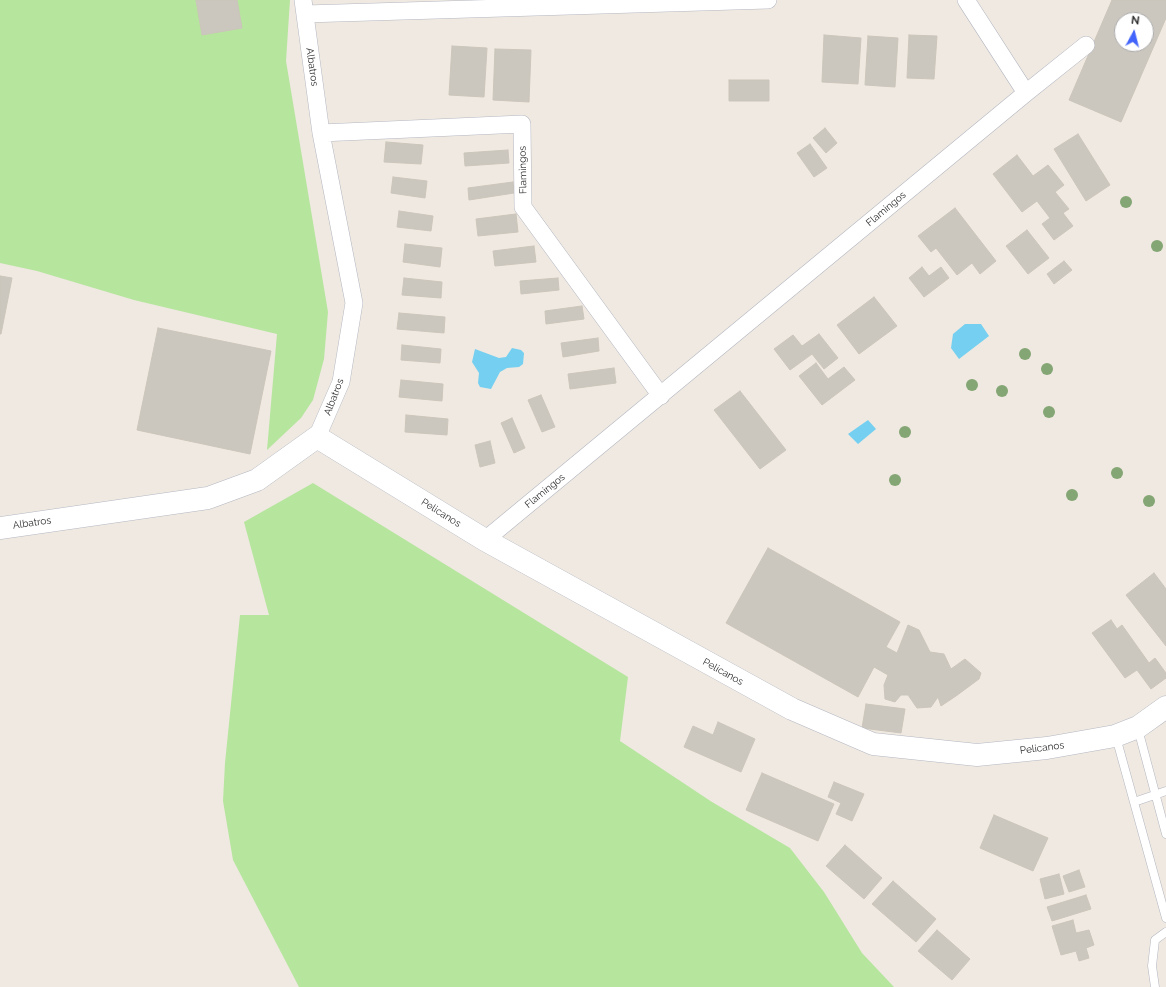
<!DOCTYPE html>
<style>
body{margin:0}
#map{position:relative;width:1166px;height:987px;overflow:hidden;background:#efe9e1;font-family:Raleway,sans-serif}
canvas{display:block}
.north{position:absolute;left:1114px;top:12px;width:40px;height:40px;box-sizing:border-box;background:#fff;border:1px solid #ababab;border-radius:50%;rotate:7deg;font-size:11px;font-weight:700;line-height:16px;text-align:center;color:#2e2e2e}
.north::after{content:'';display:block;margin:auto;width:14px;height:18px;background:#4264fb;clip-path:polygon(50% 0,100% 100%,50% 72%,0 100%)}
</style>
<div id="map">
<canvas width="1166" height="987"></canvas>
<div class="north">N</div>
</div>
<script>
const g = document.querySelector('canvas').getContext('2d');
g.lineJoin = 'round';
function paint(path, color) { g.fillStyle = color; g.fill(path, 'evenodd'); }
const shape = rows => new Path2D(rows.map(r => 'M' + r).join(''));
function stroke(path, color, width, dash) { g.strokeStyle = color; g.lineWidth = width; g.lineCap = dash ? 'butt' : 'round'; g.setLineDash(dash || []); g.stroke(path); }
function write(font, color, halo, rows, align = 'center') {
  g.font = font + ' Raleway,sans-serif'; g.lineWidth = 3.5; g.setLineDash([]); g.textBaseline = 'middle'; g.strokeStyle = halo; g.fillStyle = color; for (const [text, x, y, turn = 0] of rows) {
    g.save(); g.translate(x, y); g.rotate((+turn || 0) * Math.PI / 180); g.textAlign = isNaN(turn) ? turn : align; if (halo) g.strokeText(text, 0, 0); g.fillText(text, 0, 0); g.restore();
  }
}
paint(shape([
 [0,0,290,0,286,61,328,312,324,359,313,400,301,418,267,450,277,334,134,300,37,271,0,263],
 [313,483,628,677,620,741,712,802,790,848,824,892,862,953,894,987,299,987,233,860,223,801,225,763,240,615,269,615,244,522]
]), '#b6e59e');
paint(shape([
 [965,324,981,324,989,336,959,359,951,348,953,334],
 [512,348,521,350,524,353,523,364,519,367,507,368,500,372,491,389,480,387,478,383,479,373,472,362,475,349,499,358,506,357],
 [868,420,876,429,858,444,848,434]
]), '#75cff0');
const building = shape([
 [196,0,237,0,242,28,202,35,196,0],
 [1112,0,1166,0,1166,18,1121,122,1069,100,1112,0],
 [1122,20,1146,20,1146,44,1122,44,1122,20],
 [824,35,861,38,858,84,822,82,824,35],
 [909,35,937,36,934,79,907,78,909,35],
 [868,36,898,38,895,87,865,85,868,36],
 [452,46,487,48,484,97,449,95,452,46],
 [495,49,531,50,529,102,493,100,495,49],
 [729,80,769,80,769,101,729,101,729,80],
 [825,128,837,143,826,153,813,138,825,128],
 [1078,134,1110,185,1086,201,1054,149,1078,134],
 [386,142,423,145,421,164,384,162,386,142],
 [810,144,827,168,814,177,797,153,810,144],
 [508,150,509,163,465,166,464,153,508,150],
 [1017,155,1033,176,1048,165,1064,185,1055,192,1069,209,1063,213,1073,226,1054,240,1042,224,1050,218,1037,201,1022,212,993,174,1017,155],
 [393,177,427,181,425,198,391,193,393,177],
 [513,182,514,193,469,200,468,188,513,182],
 [955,208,996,261,980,274,972,263,957,275,936,248,931,252,918,236,955,208],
 [399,211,433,216,431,231,397,227,399,211],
 [516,214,518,232,478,236,476,219,516,214],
 [1027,230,1049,258,1028,274,1006,246,1027,230],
 [405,244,442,248,440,267,403,262,405,244],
 [534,246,536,262,495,266,493,251,534,246],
 [1064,261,1072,270,1054,284,1047,274,1064,261],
 [922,267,929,276,941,267,949,278,924,297,909,278,922,267],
 [0,276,12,278,1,334,0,334,0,276],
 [404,278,442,282,441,298,402,295,404,278],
 [558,278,559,290,521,294,520,281,558,278],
 [874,297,897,326,859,354,837,325,874,297],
 [582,306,584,319,546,324,545,311,582,306],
 [399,313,445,317,444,333,397,329,399,313],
 [158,328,271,351,250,454,137,430,158,328],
 [819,334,838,358,824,369,812,354,790,370,774,349,793,335,802,346,819,334],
 [598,338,599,351,563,357,561,343,598,338],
 [402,345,441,349,440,363,401,360,402,345],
 [816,363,828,379,844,367,855,380,822,405,799,376,816,363],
 [614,368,616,383,570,389,568,374,614,368],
 [401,380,443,384,442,401,399,397,401,380],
 [740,391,786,450,760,469,714,410,740,391],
 [541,395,555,427,542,432,528,400,541,395],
 [406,415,448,419,447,435,405,432,406,415],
 [512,418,525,448,514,453,501,423,512,418],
 [490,441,495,463,480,467,475,445,490,441],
 [768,548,900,622,886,647,897,653,908,625,919,630,930,652,944,654,951,669,965,659,981,673,979,679,956,696,941,706,938,697,931,707,917,708,908,695,901,695,895,702,885,699,884,685,888,675,874,667,858,697,726,623,768,548],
 [1154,573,1166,589,1166,646,1126,595,1154,573],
 [1111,620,1117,629,1122,625,1149,663,1155,658,1166,673,1166,678,1151,689,1137,670,1125,678,1092,633,1111,620],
 [866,704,905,709,901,733,862,728,866,704],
 [718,722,755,739,741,772,684,747,693,726,713,735,718,722],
 [762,773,834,804,818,841,746,810,762,773],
 [834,782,864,794,852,821,836,814,841,803,828,797,834,782],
 [994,815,1048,838,1033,871,980,848,994,815],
 [845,845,882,878,864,899,826,866,845,845],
 [1079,870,1085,887,1069,892,1063,876,1079,870],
 [1059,874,1064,894,1045,899,1040,879,1059,874],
 [893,881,936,919,916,942,872,904,893,881],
 [1086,895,1091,909,1052,921,1047,907,1086,895],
 [1073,920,1076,933,1089,930,1094,945,1086,948,1089,958,1079,961,1076,951,1061,955,1052,926,1073,920],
 [937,930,970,959,952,980,918,951,937,930]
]);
paint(building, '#cbc7bf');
stroke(building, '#cbc5ba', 1);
const lane = shape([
 [1138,729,1166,834],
 [1116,737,1166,918],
 [1134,802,1166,791],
 [1155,987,1152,966,1155,940,1166,932]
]);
const street = shape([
 [303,0,321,133,354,303,341,382,317,437],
 [966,0,1026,93],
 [305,14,768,0],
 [321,133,522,124,523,207,661,396],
 [485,540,1026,93,1086,45]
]);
const secondary = shape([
 [0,528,208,498,257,480,317,437,485,540,792,709,873,744,977,755,1047,748,1115,736,1138,727,1166,707]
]);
stroke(lane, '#b4b7c1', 9);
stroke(street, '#b4b7c1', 18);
stroke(secondary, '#b4b7c1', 23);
stroke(lane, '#fff', 8);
stroke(street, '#fff', 17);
stroke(secondary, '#fff', 22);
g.fillStyle = '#84a574';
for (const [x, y] of [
 [1126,202],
 [1157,246],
 [1025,354],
 [1047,369],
 [972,385],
 [1002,391],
 [1049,412],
 [905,432],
 [1117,473],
 [895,480],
 [1072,495],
 [1149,501]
]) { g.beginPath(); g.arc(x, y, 6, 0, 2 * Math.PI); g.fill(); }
write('10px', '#2e2e2e', '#fff', [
 ["Albatros",312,67,82],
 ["Flamingos",523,170,-91],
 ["Flamingos",886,209,-40],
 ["Albatros",334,397,-69],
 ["Flamingos",545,491,-39],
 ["Pelicanos",441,513,32],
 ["Albatros",32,523,-8],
 ["Pelicanos",723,672,29],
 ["Pelicanos",1042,748,-7]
]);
</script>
